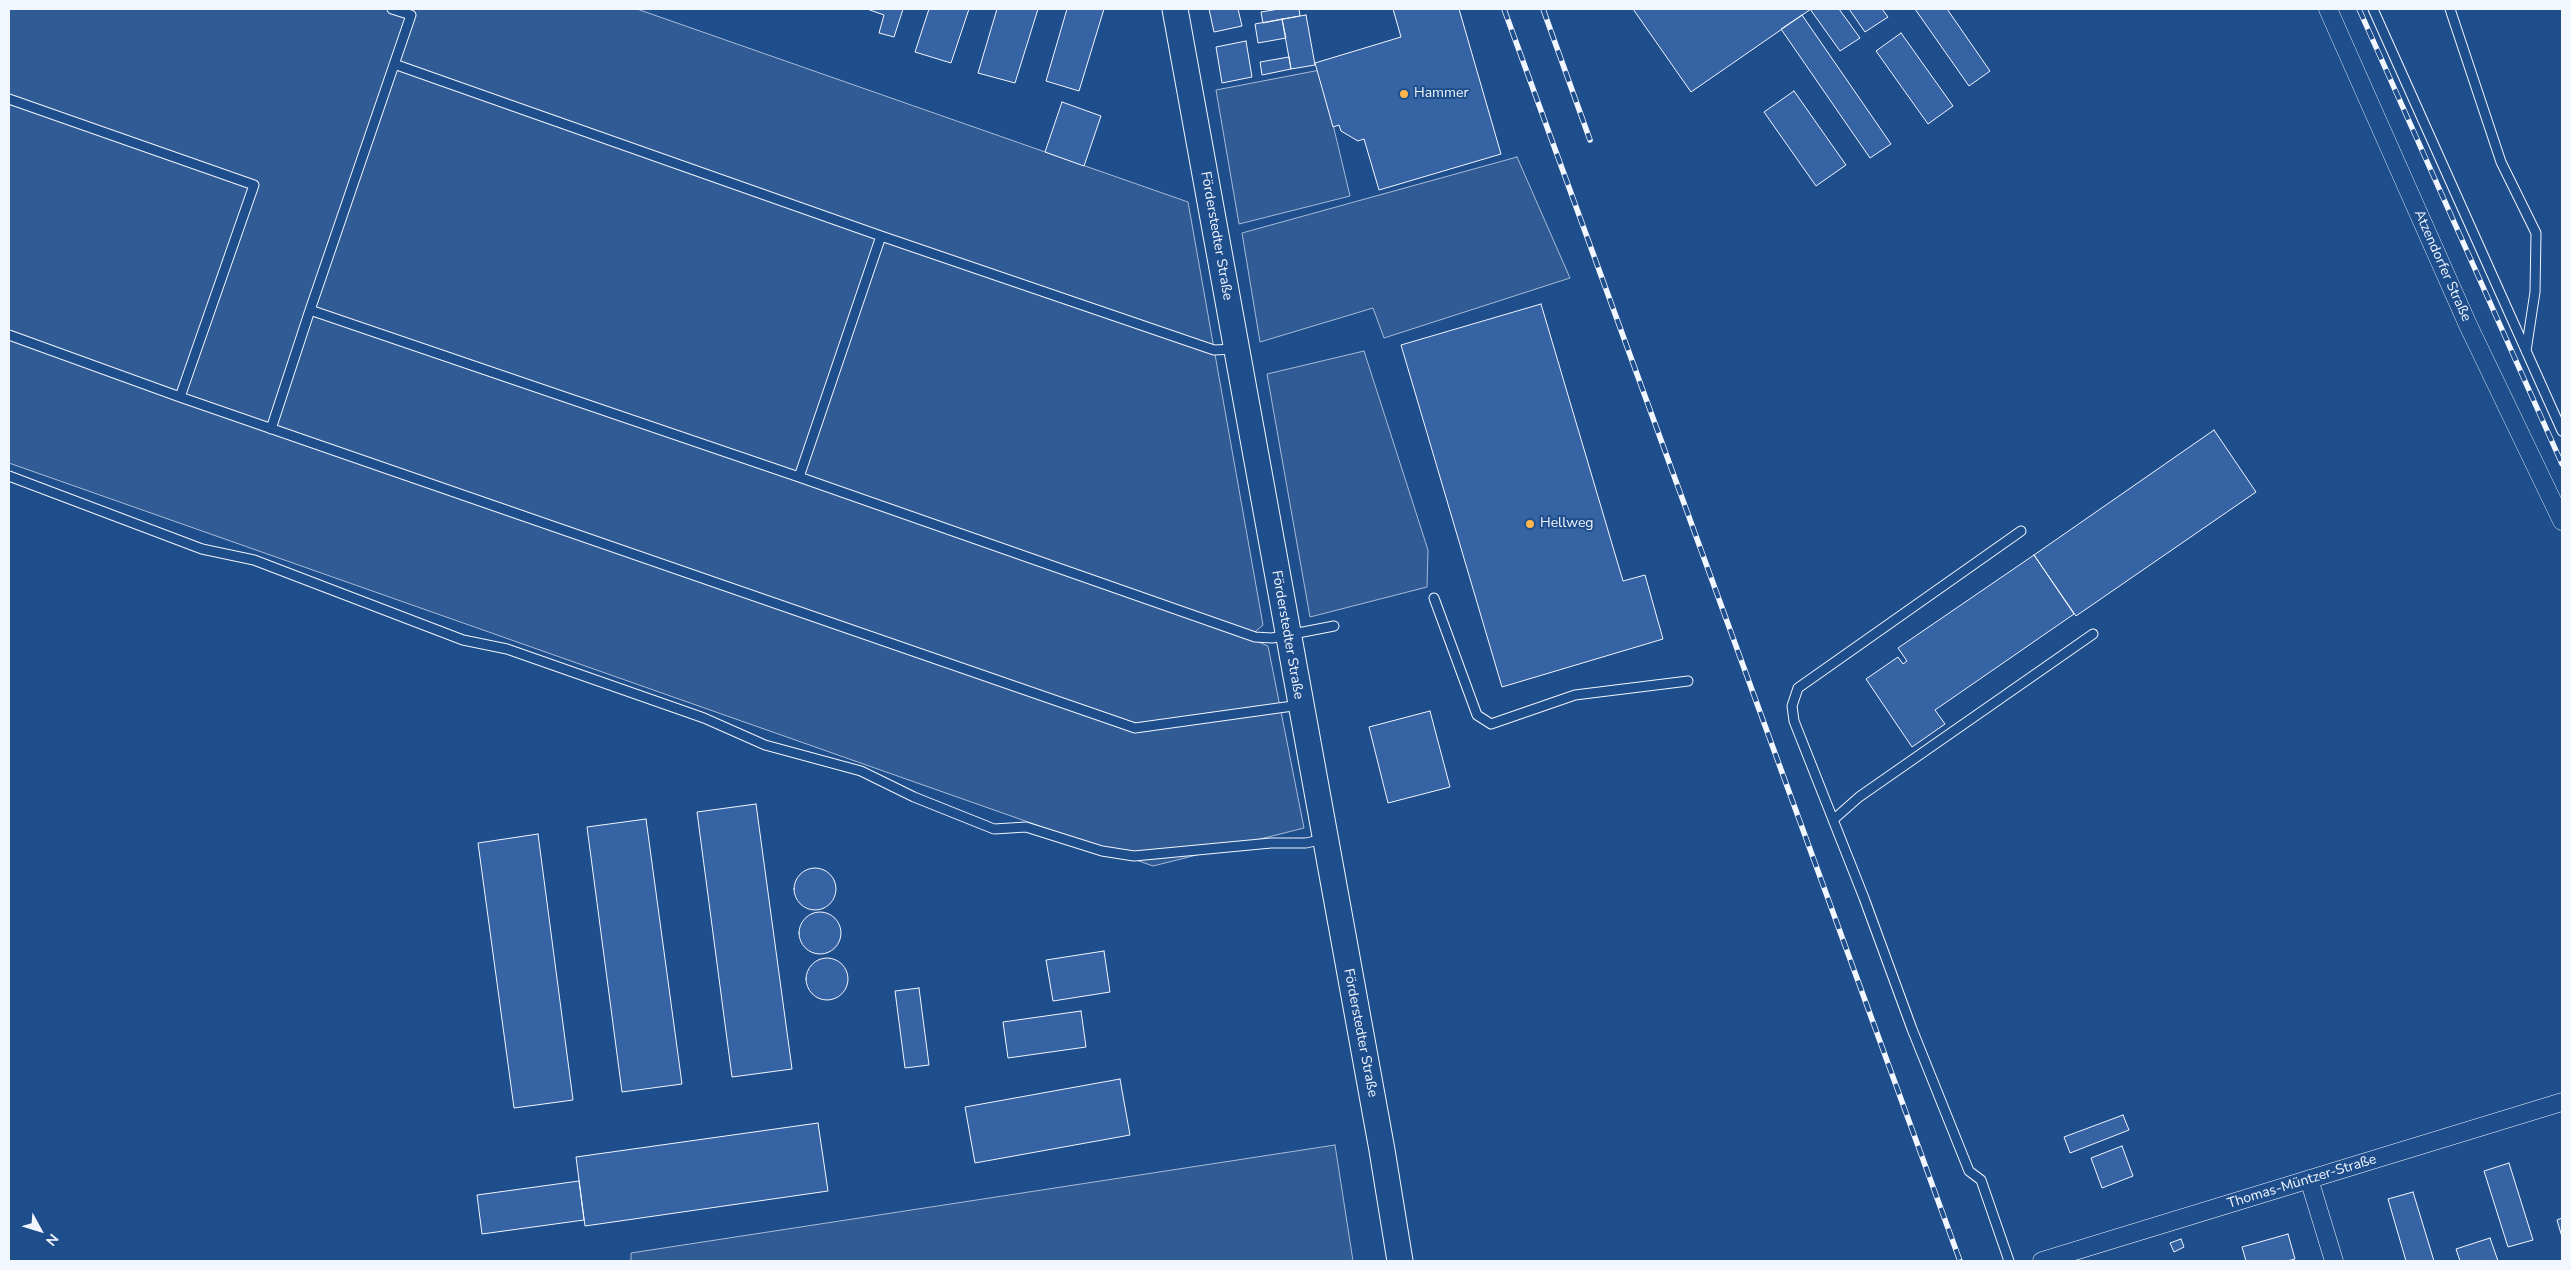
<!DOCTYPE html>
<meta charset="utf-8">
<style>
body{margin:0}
#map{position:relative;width:2571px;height:1270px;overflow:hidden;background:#1f4e8c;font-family:"Nunito Sans",sans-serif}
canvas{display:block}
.frame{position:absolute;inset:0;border:10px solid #f2f6ff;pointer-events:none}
.north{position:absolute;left:15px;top:1205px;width:50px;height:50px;-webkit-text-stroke:4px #1f4e8c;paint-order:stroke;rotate:129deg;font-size:14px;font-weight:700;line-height:20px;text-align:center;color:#f2f6ff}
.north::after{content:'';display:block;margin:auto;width:18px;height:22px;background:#f2f6ff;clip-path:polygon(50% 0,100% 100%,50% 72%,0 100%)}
</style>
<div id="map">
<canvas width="2571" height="1270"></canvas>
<div class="frame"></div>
<div class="north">N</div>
</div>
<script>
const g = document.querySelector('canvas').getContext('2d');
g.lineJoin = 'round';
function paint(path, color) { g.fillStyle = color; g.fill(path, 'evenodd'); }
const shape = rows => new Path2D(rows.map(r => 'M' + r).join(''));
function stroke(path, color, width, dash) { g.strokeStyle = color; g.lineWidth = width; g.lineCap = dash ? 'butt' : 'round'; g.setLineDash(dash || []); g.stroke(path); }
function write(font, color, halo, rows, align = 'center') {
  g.font = font + ' "Nunito Sans",sans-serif'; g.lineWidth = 4; g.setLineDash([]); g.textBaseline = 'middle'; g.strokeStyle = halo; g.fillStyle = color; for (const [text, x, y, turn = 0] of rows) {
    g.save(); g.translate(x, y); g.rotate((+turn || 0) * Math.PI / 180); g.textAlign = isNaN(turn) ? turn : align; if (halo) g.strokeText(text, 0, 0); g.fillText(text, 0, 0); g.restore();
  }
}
const built = shape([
 [9,9,637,9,1188,202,1263,625,1255,632,1256,641,1268,646,1304,828,1153,866,9,463,9,9],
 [1320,70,1350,196,1239,224,1216,90,1320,70],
 [1517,157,1570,278,1384,338,1373,308,1260,342,1242,233,1517,157],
 [1364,351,1428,550,1427,587,1310,617,1267,374,1364,351],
 [1335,1145,1353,1261,631,1261,631,1253,1335,1145]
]);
paint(built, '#305b95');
stroke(built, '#a8bbd7', 1);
const building = shape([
 [867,9,903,9,894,37,879,33,884,15,867,9],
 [929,9,969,9,951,63,915,52,929,9],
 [997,9,1038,9,1015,83,978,73,997,9],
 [1067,9,1104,9,1079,91,1046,81,1067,9],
 [1209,9,1238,9,1242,26,1214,32,1209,9],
 [1279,9,1299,9,1300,16,1263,23,1261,12,1279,9],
 [1393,9,1459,9,1501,154,1379,190,1364,139,1358,141,1341,131,1339,125,1333,127,1315,63,1401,37,1393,9],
 [1633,9,1811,9,1691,92,1633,9],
 [1810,9,1839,9,1860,38,1840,51,1810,9],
 [1849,9,1882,9,1888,17,1865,32,1849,9],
 [1915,9,1947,9,1990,71,1969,86,1915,9],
 [1306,15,1315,65,1291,69,1282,19,1306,15],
 [1802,15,1891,144,1870,158,1781,29,1802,15],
 [1282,19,1286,38,1258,43,1255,24,1282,19],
 [1901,33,1953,106,1928,124,1876,51,1901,33],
 [1246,41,1252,77,1222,83,1216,47,1246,41],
 [1289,57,1291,69,1262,75,1260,62,1289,57],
 [1794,91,1846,165,1816,186,1764,112,1794,91],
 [1062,102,1101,116,1084,166,1045,152,1062,102],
 [1541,304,1623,581,1645,575,1663,639,1502,687,1401,345,1541,304],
 [2214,430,2256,492,2076,616,2034,555,2214,430],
 [2034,555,2074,614,1935,710,1945,724,1912,747,1866,679,1898,657,1903,664,1907,661,1898,648,2034,555],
 [1430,711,1450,787,1388,803,1369,727,1430,711],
 [756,804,792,1069,732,1077,697,812,756,804],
 [646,819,682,1084,622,1092,587,827,646,819],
 [538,834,573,1100,514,1108,478,843,538,834],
 '794 889a21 21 0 1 1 42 0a21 21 0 1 1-42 0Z',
 '799 933a21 21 0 1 1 42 0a21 21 0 1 1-42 0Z',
 [1104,951,1110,992,1053,1001,1046,960,1104,951],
 '806 979a21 21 0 1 1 42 0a21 21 0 1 1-42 0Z',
 [919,988,929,1065,905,1068,895,991,919,988],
 [1081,1011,1086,1047,1008,1058,1003,1022,1081,1011],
 [1120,1079,1130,1135,975,1163,965,1107,1120,1079],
 [2123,1115,2129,1130,2070,1153,2064,1137,2123,1115],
 [818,1123,828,1191,585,1226,576,1157,818,1123],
 [2122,1146,2133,1176,2102,1188,2091,1158,2122,1146],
 [2509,1163,2533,1240,2508,1247,2484,1171,2509,1163],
 [579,1181,584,1220,482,1234,477,1195,579,1181],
 [2413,1192,2434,1261,2406,1261,2388,1199,2413,1192],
 [2562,1218,2562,1237,2557,1220,2562,1218],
 [2288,1234,2295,1259,2287,1261,2246,1261,2242,1247,2288,1234],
 [2490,1238,2498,1261,2460,1261,2456,1249,2490,1238],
 [2181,1239,2184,1247,2174,1252,2170,1243,2181,1239]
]);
paint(building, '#3563a3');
stroke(building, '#f2f6ff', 1);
const lane = shape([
 [392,9,411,15,310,310,799,477,1255,637,1272,638,1334,626],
 [2373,9,2562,431],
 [2450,9,2501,162,2536,233,2535,292,2526,351],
 [394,64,881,236,1214,350,1236,349],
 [9,99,254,185,180,397],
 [9,335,180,397,1135,728,1300,705],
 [271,429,310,310],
 [9,476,202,549,254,560,463,640,507,649,704,718,765,745,861,771,914,797,994,829,1026,827,1102,851,1134,856,1271,843,1306,843,1324,839],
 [799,477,881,236],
 [1434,598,1477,715,1491,724,1575,695,1688,681],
 [1833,820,1859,797,2093,634],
 [2009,1261,1981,1180,1969,1171,1912,1029,1864,898,1794,721,1792,706,1798,688,2021,531]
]);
const street = shape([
 [2328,9,2468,325,2562,521],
 [2309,1179,2334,1261],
 [2042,1261,2562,1102]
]);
const secondary = shape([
 [1175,9,1382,1150,1400,1261]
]);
stroke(lane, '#f2f6ff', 11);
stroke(street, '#f2f6ff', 19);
stroke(secondary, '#f2f6ff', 27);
stroke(lane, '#1f4e8c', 9);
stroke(street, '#1f4e8c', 18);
stroke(secondary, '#1f4e8c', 25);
const rail = shape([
 [1504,9,1960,1261],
 [1543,9,1590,140],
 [2359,9,2562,464]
]);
stroke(rail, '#f2f6ff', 5.5);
stroke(rail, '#1f4e8c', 4, [11]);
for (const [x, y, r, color] of [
 [1404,94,5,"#ffb74d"],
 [1530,524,5,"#ffb74d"]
]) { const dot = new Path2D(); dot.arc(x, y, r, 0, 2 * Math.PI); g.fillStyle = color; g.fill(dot); stroke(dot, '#1f4e8c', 2); }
write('14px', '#f2f6ff', '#1f4e8c', [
 ["Hammer",1414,94],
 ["Hellweg",1540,524]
], 'left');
write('14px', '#f2f6ff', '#1f4e8c', [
 ["Förderstedter Straße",1216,236,80],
 ["Atzendorfer Straße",2442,266,66],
 ["Förderstedter Straße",1287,635,80],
 ["Förderstedter Straße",1360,1033,79],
 ["Thomas-Müntzer-Straße",2302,1182,-17]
]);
</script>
